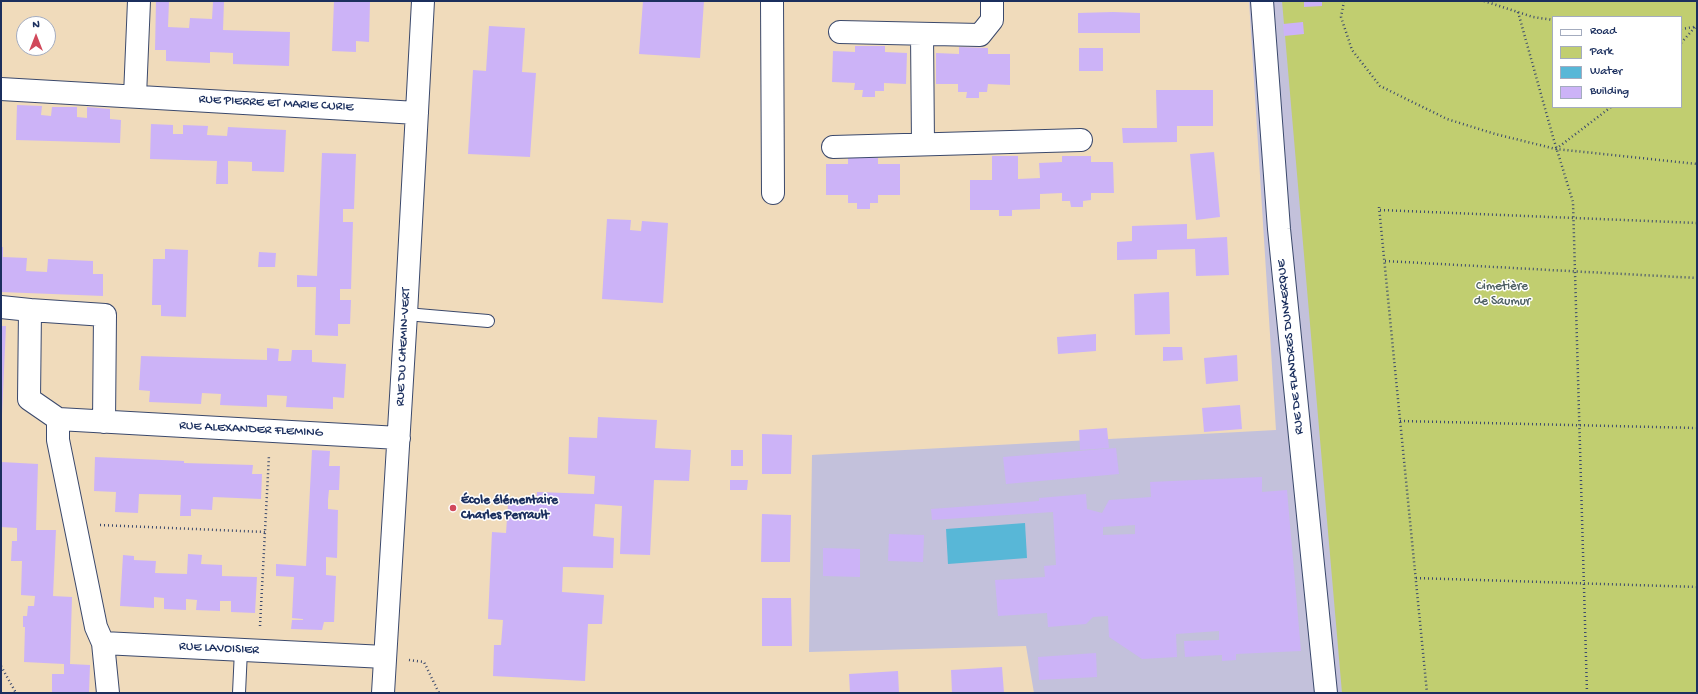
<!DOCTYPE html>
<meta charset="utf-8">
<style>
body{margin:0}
#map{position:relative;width:1698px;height:694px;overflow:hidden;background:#f0dbbb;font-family:"Gochi Hand",sans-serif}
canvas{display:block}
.frame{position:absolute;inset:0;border:2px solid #1b2f5e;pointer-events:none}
.legend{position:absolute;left:1552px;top:16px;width:130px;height:92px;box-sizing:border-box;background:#fff;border:1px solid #a4acbf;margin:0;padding:5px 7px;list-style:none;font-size:12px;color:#1b2f5e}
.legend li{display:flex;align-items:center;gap:8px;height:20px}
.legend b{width:20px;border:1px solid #a4acbf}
.north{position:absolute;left:16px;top:16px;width:40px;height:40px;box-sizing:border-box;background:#fff;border:1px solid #a4acbf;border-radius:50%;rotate:0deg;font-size:11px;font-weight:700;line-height:16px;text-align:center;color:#1b2f5e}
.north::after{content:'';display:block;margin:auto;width:14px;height:18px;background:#d1495b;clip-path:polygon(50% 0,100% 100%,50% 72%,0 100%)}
</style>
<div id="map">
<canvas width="1698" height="694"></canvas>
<div class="frame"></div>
<ul class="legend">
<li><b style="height:5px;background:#fff"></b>Road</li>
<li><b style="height:11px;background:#c1ce70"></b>Park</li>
<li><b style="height:11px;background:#58b7d7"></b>Water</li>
<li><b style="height:11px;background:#ccb3f7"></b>Building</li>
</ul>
<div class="north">N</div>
</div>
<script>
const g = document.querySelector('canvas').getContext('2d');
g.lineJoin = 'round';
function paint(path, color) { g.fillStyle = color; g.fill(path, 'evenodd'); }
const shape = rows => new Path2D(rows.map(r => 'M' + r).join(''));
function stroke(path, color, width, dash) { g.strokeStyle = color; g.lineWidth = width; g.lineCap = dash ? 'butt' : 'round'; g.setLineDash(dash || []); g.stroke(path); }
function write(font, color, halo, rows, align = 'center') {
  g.font = font + ' "Gochi Hand",sans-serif'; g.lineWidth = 3; g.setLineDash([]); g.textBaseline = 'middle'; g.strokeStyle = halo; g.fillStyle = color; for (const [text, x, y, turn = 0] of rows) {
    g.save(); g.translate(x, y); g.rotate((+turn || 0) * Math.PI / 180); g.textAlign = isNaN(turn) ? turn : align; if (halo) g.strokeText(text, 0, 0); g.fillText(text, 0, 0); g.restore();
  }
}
paint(shape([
 [1249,1,1697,1,1697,693,1034,693,1026,646,809,652,812,455,1276,430],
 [1553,17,1681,17,1681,107,1553,107]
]), '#c3c1db');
paint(shape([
 [1282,1,1697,1,1697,693,1342,693],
 [1553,17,1681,17,1681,107,1553,107]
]), '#c1ce70');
paint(shape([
 [1025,523,1027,558,948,564,946,529]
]), '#58b7d7');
paint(shape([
 [156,1,169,1,168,27,189,28,190,18,212,19,213,2,224,2,223,30,290,32,289,66,233,64,233,53,210,52,210,63,166,61,166,50,155,50],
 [334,1,370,1,369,42,356,41,356,52,332,51],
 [643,1,704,1,700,58,639,54],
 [1304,1,1322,1,1322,6,1304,7],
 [1113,12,1140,13,1140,33,1078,33,1078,13],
 [1303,22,1304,34,1284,36,1283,24],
 [489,26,525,28,522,72,536,73,530,157,468,154,473,70,486,71],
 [855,46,885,46,885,52,907,53,906,84,884,83,884,91,875,91,875,97,862,97,863,90,854,90,855,83,832,82,833,51,855,52],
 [959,47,988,48,988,54,1010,54,1010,85,988,84,987,92,979,92,979,98,966,98,967,92,958,92,958,84,936,84,936,53,959,54],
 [1079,48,1103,48,1103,71,1079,71],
 [1156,90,1213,90,1213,126,1177,126,1177,142,1123,143,1122,128,1157,128],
 [17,105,42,106,41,115,51,116,52,107,77,107,77,117,87,118,87,107,110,109,110,119,121,120,120,143,16,140],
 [151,124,173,125,173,134,183,134,183,125,208,126,207,135,227,136,228,127,286,130,284,172,252,171,252,162,228,161,228,184,216,184,217,161,150,159],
 [1214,152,1220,217,1196,220,1190,154],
 [322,153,356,154,354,209,343,209,343,222,353,222,351,289,340,289,340,300,351,300,350,324,338,324,338,336,315,335,316,287,297,287,297,275,317,276],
 [992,156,1018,156,1018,179,1040,178,1039,163,1062,162,1062,156,1091,156,1091,162,1113,162,1114,193,1091,193,1091,200,1083,201,1083,207,1071,207,1070,201,1062,201,1062,193,1040,194,1040,209,1012,210,1012,216,999,216,999,210,970,210,970,180,992,180],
 [848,158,878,158,878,164,900,164,900,195,878,195,878,203,870,203,870,209,857,209,857,203,848,203,848,195,826,195,826,164,848,164],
 [607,219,631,220,630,230,641,231,642,221,668,223,663,303,602,299],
 [1187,224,1187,239,1227,237,1229,275,1196,276,1195,249,1157,250,1157,259,1117,260,1117,242,1132,241,1132,226],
 [1,247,3,247,3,257,27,258,26,271,47,272,48,259,93,261,93,274,103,274,103,296,1,292],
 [165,249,188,250,186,317,161,316,161,305,152,305,153,259,165,259],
 [259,252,276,253,275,267,258,267],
 [1169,292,1170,334,1135,335,1134,294],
 [1,326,6,326,2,415,1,415],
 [1096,334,1096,351,1058,354,1057,337],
 [1163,347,1182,347,1183,360,1163,361],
 [267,348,279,349,278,361,291,361,292,350,312,350,312,362,346,364,344,398,333,397,333,409,286,407,287,396,267,395,267,407,220,405,221,394,202,393,201,404,149,402,150,391,139,390,141,356,267,360],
 [1237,355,1238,381,1206,384,1204,358],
 [1240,405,1242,429,1204,432,1202,408],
 [598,417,657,420,655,448,691,450,689,481,654,480,650,555,620,554,622,506,595,504,593,536,614,538,613,568,563,567,562,592,604,595,602,624,588,624,585,681,493,676,494,645,501,645,503,620,488,619,492,532,506,533,508,504,536,505,537,492,594,494,595,476,568,474,569,437,597,438],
 [1107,428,1109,448,1080,450,1079,430],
 [762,434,792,435,791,474,762,474],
 [1116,448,1119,474,1006,484,1003,457],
 [312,450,330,451,329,466,340,466,339,490,329,490,328,500,328,509,338,510,337,558,326,557,326,575,336,576,334,622,324,622,322,630,291,629,292,620,303,620,303,619,292,618,294,577,276,576,276,564,306,566],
 [731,450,743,450,743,466,731,466],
 [95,457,184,461,184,463,253,465,252,474,262,474,261,499,213,497,212,510,191,509,191,516,180,516,181,495,139,494,138,513,115,512,116,492,94,491],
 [1,462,38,464,36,530,56,530,53,596,72,597,70,664,90,665,89,693,52,693,52,674,64,674,64,664,24,662,25,627,23,627,23,616,27,616,28,606,34,606,35,596,21,595,22,561,11,561,12,541,17,541,17,528,1,527],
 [1262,477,1262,492,1287,490,1301,651,1236,654,1236,660,1222,661,1222,655,1185,657,1184,641,1219,640,1219,631,1176,634,1177,657,1142,659,1109,637,1108,616,1093,617,1086,624,1048,627,1047,613,998,616,995,580,1045,577,1044,566,1056,565,1053,512,932,520,931,509,1039,501,1039,498,1086,494,1087,509,1102,513,1109,500,1151,497,1150,482],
 [1135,525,1135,534,1103,535,1103,527],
 [730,480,748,480,747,490,730,490],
 [762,514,791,515,790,562,761,562],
 [889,534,924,535,923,562,888,561],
 [823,548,860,549,860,577,823,576],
 [188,554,202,555,201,564,222,565,222,576,257,577,255,613,231,612,231,601,220,601,220,611,196,610,197,600,186,599,186,610,164,609,164,598,154,597,154,608,120,606,123,555,134,556,134,560,156,561,155,573,187,574],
 [762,598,791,598,792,646,762,646],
 [1096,653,1097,677,1039,680,1038,657],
 [1002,667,1004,693,952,693,951,670],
 [898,671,899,693,850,693,849,674]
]), '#ccb3f7');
const lane = shape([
 [406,314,488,321],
 [239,693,241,650]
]);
const street = shape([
 [772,1,773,193],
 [1262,1,1279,229,1326,693],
 [840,32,980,35,992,20,992,1],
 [922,34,923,144],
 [1,89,417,113],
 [135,96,139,1],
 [833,147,1081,140],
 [1,307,30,310],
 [58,419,29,399,30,310,105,315,104,422],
 [103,643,385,657],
 [108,693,103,643,96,627,58,440,58,419,399,438],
 [383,693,406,314,423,1]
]);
stroke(lane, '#3b496c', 14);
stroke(street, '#3b496c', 24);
stroke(shape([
 [1344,1,1341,17,1352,50,1380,86,1447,119,1495,134,1556,149,1697,164],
 [1484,1,1533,17,1553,20],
 [1518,12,1553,137,1573,202,1587,693],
 [1681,29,1694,27],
 [1681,43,1697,25],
 [1556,149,1611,107],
 [1379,207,1427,693],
 [1380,210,1697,223],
 [1385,261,1697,278],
 [1400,421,1697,428],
 [100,525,265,532],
 [1416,578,1697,587],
 [260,626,269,455],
 [409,660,424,662,439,693],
 [1,666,16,693]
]), '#3b496c', 2.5, [1, 3]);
stroke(lane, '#fff', 12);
stroke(street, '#fff', 22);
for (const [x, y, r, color] of [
 [453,508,4,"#d1495b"]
]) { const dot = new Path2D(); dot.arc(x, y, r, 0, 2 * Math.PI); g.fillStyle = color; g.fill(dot); stroke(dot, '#fff', 1.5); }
write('13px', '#1b2f5e', '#fff', [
 ["RUE PIERRE ET MARIE CURIE",276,104,3],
 ["RUE DU CHEMIN-VERT",404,347,-87],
 ["RUE DE FLANDRES DUNKERQUE",1291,347,-96],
 ["RUE ALEXANDER FLEMING",251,430,3],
 ["RUE LAVOISIER",219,649,3]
]);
write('13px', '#4d5f63', '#fff', [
 ["Cimetière",1502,287],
 ["de Saumur",1502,302]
]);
write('bold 13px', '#1b2f5e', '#fff', [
 ["École élémentaire",461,501],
 ["Charles Perrault",461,516]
], 'left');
</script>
